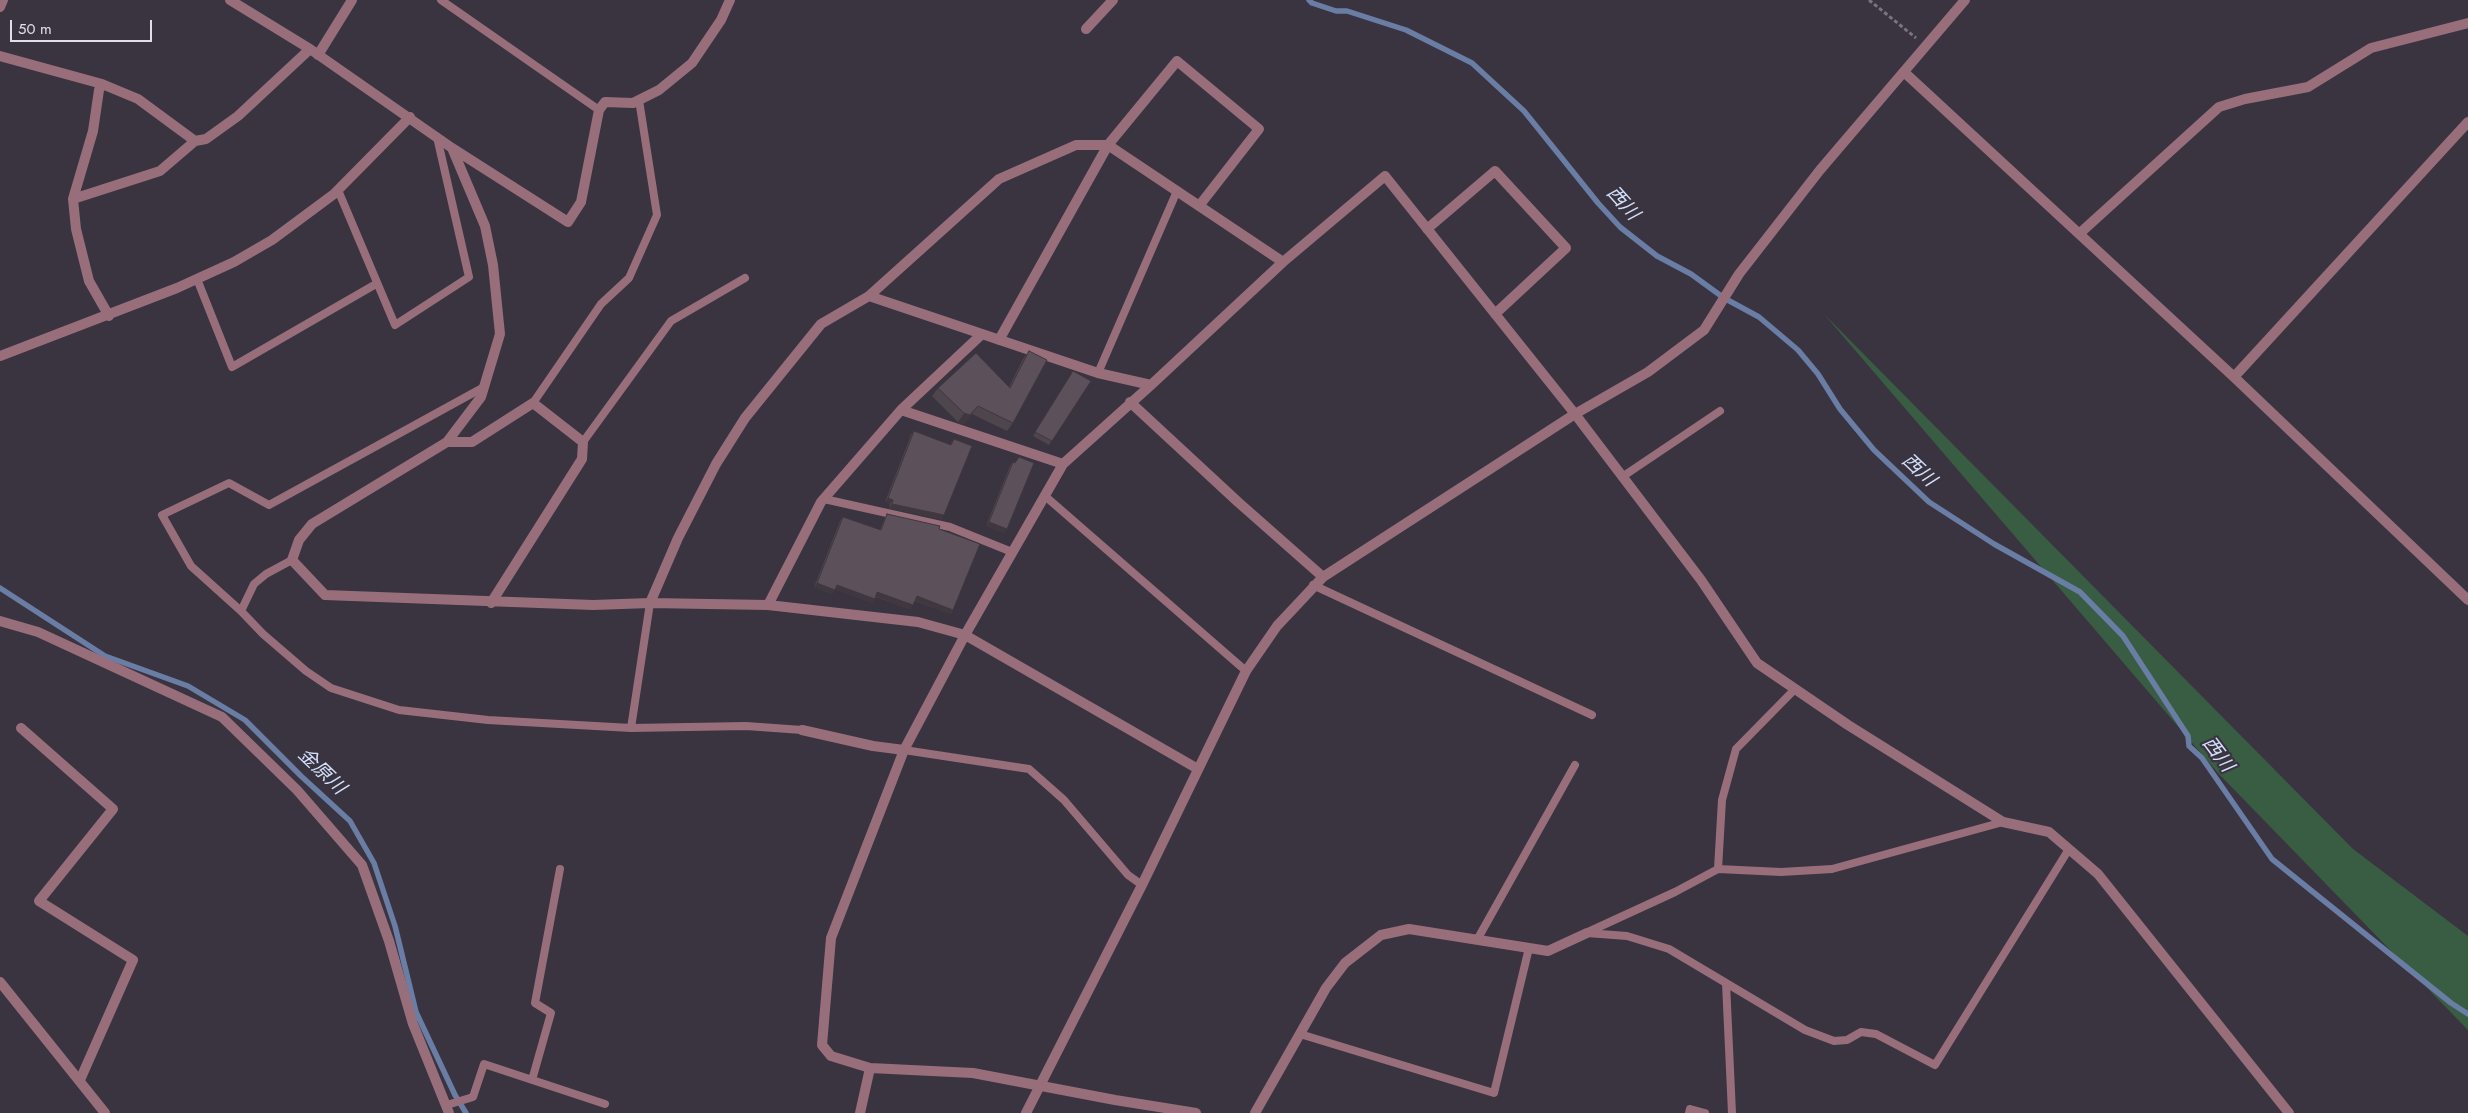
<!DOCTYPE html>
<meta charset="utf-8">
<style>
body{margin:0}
#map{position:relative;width:2468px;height:1113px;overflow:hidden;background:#3a3441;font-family:Jost,sans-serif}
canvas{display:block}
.scale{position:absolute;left:10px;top:20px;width:142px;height:22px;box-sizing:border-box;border:2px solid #e2dee7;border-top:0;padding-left:6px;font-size:15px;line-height:18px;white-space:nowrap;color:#e2dee7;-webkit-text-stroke:4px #3a3441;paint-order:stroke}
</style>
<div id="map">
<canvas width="2468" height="1113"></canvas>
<div class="scale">50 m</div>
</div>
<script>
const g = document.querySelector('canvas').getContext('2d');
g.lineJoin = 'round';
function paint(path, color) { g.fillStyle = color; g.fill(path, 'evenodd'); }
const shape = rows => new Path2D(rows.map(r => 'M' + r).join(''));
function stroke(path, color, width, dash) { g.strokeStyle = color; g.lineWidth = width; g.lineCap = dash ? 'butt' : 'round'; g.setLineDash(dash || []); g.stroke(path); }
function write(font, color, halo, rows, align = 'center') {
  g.font = font + ' Jost,"Noto Sans JP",sans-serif'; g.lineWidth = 4.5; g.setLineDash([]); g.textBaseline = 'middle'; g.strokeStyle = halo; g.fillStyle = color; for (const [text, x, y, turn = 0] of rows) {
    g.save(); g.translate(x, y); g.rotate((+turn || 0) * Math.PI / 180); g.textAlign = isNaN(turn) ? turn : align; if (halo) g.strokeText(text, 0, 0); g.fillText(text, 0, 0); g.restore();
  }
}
paint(shape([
 [1824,314,2353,849,2468,936,2468,1030,2218,773]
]), '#395d43');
stroke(shape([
 [1309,0,1312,3,1336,11,1347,11,1406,30,1472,63,1524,111,1598,203,1620,227,1657,256,1691,274,1724,298,1759,317,1798,350,1818,374,1840,409,1874,450,1929,502,1994,544,2080,592,2123,636,2188,736,2189,746,2202,758,2272,859,2451,1003,2468,1014],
 [0,588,105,656,188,686,245,720,301,776,350,821,374,863,395,926,416,1012,455,1095,466,1113]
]), '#697da5', 5.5);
stroke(shape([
 [1869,0,1916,38]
]), '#79747f', 3, [4, 2.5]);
stroke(shape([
 [441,0,599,110],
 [338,190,395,325,469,277,437,137],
 [197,279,232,367,376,284],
 [1098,373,1177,191],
 [533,403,601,304,629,278,657,215,639,100],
 [583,442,671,321,745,278],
 [1622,477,1720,411],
 [1045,496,1246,671],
 [824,499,950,527,1012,552],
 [292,560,266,574,254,584,241,611,263,634,306,671,331,688,399,710,488,720,631,728,746,726,802,730],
 [1313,585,1592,715],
 [241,611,191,566,162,515,229,483,269,505,484,387],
 [631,728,650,603],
 [904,750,1029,769,1064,800,1128,875,1142,885],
 [1718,869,1722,800,1736,749,1795,689],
 [1588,932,1675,892,1718,869,1781,872,1832,869,2003,822],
 [1587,933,1627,936,1669,949,1805,1030,1834,1041,1847,1040,1861,1032,1876,1034,1935,1065,2069,849],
 [1477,940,1575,765],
 [1726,983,1732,1113],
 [1300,1034,1494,1093,1529,948],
 [532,1080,551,1013,535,1003,560,869],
 [447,1105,473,1097,484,1064,605,1104],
 [1689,1113,1690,1109,1705,1113]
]), '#996e7b', 8);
stroke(shape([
 [230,0,310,49,452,148,568,222,581,202,599,110,605,102,633,103,659,90,692,63,721,20,730,0],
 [0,7,3,0],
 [1086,29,1113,0],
 [318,55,352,0],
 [0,56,102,84,138,99,195,141],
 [1904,72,2234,377,2468,600],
 [102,84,99,90,93,131,73,199,76,229,89,281,109,316],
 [452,148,485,226,493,265,500,334,481,397,447,442,312,524,299,540,292,560,325,595,593,605,650,603,768,605,918,622,965,635,1198,769],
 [73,199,160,171,195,141,206,139,238,116,310,49],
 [1427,229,1495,171,1566,248,1495,314],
 [2079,234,2219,107,2245,99,2308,87,2371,48,2468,23],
 [869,296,1098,373,1151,385],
 [999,340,1108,145,1177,61,1259,129,1199,206],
 [0,356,177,288,234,262,272,240,334,194,410,117],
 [2234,377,2468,122],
 [1130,402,1238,502,1323,577],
 [901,410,1063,464],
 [447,442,472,442,533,403,583,442,582,459,491,603],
 [650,603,678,538,716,464,745,418,821,324,869,296,999,179,1076,145,1108,145,1283,262],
 [768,605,821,502,901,410,982,334],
 [0,621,38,632,222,717,297,790,362,865,389,941,413,1024,449,1113],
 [1246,671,1277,626,1323,577,1575,414,1648,372,1704,330,1739,274,1820,170,1965,0],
 [21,728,113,809,39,901,133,960,80,1080],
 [802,730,873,746,904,750],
 [870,1068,831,1056,822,1045,831,938,904,750,965,635,1063,464,1151,385,1283,262,1385,176,1575,414,1701,580,1757,663,1848,725,2003,822,2049,832,2098,874,2289,1113],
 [860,1113,870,1068,973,1073,1115,1100,1196,1113],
 [1255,1113,1326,988,1345,963,1381,935,1409,929,1548,951,1587,933]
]), '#996e7b', 10);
stroke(shape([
 [0,982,105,1113],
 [1026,1113,1142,885,1246,671]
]), '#996e7b', 10);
paint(shape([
 [1029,351,1013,423,1007,431,972,414,964,424,958,422,932,396,938,388,1009,387,1023,359],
 [1073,371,1091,381,1049,445,1033,436],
 [914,431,950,445,954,439,942,519,889,508,890,504,885,502,911,435],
 [1013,462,1004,533,986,526,1010,466],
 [887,514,939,529,953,610,951,614,915,601,910,609,876,597,872,603,835,589,832,594,814,587,840,521,843,517,880,530,885,518]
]), '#4f454d');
paint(shape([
 [978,406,972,414,964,424,958,422,964,413],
 [888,498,893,500,890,504,885,502],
 [892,504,944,515,942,519,889,508],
 [989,522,1007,529,1004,533,986,526],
 [817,583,835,590,832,594,814,587],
 [837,585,875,599,872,603,834,589],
 [877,592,913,605,910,609,875,596],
 [917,596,953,610,951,614,914,600]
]), '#40383f');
const building = shape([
 [1029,351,1047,360,1013,423,978,406,970,415,964,413,938,388,976,353,1010,388,1029,351],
 [1073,371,1091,381,1052,441,1035,432,1073,371],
 [914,431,951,445,954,439,972,446,944,515,892,504,893,500,888,498,914,431],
 [1019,457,1034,463,1007,529,989,522,1013,462,1015,463,1019,457],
 [887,514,940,526,939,529,980,544,953,610,917,596,913,605,877,592,875,599,837,585,835,590,817,583,843,517,881,530,887,514]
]);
paint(building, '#5c505a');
stroke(building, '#40383f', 1);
write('italic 19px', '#d4e0fb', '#3a3441', [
 ["西川",1622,204,48],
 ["西川",1918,471,43],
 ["西川",2217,755,53],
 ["金原川",321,772,44]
]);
</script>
